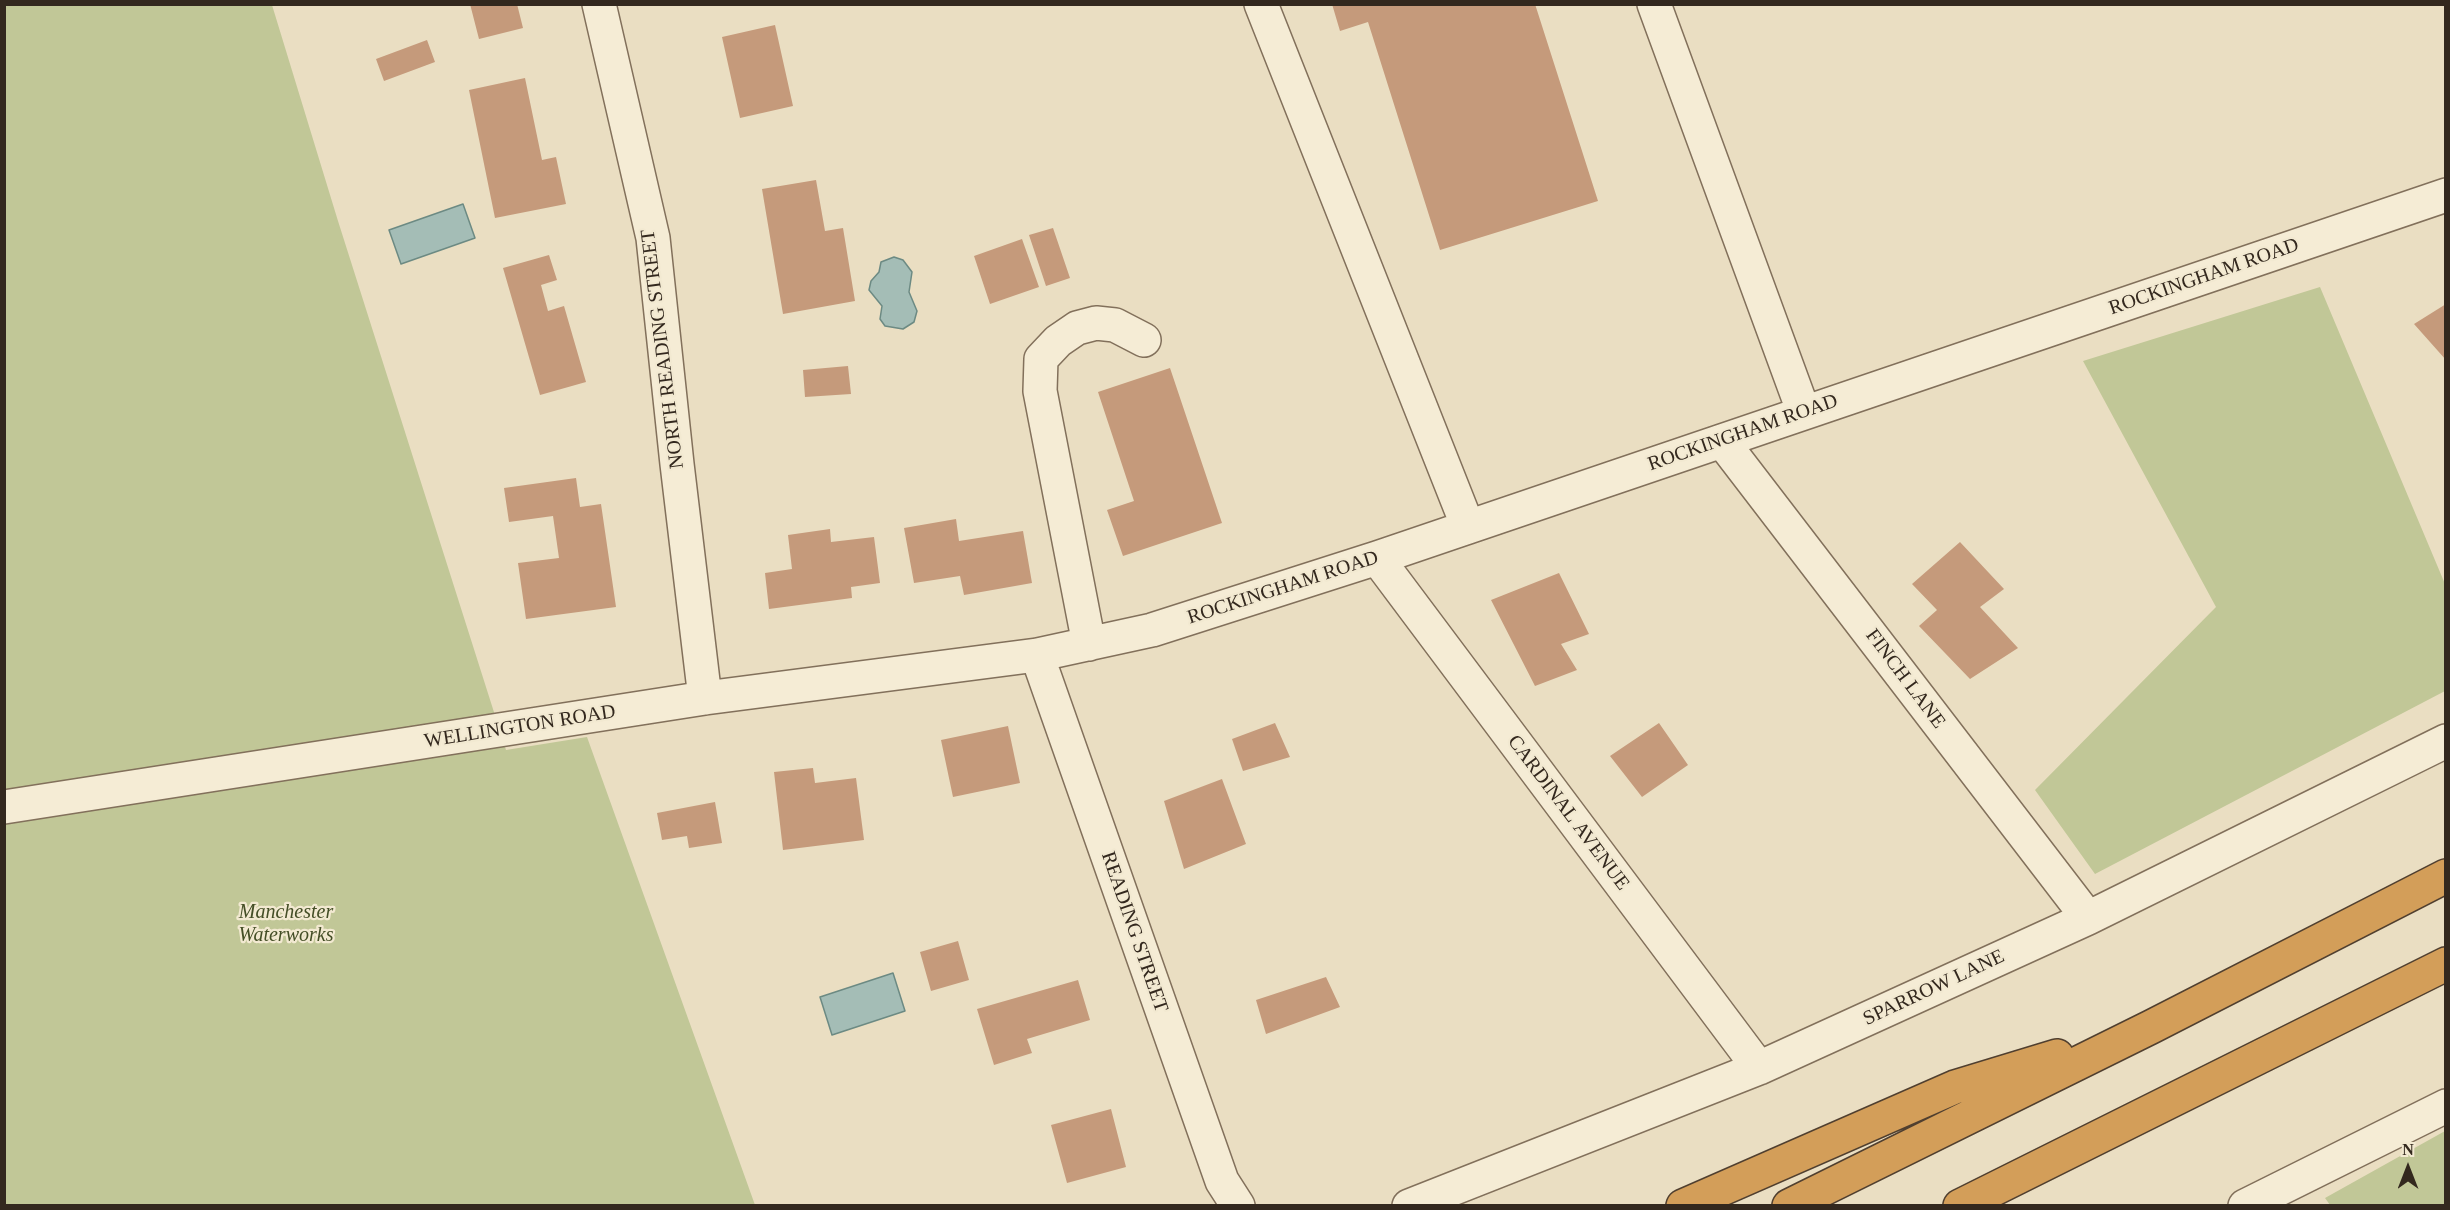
<!DOCTYPE html>
<style>
body{margin:0}
#map{position:relative;width:2450px;height:1210px;overflow:hidden;background:#eadec2;font-family:Georgia,serif}
canvas{display:block}
.frame{position:absolute;inset:0;border:6px solid #33281e;pointer-events:none}
.north{position:absolute;left:2378px;top:1138px;width:60px;height:60px;-webkit-text-stroke:4px #f2e9d1;paint-order:stroke;rotate:0deg;font-size:16px;font-weight:700;line-height:24px;text-align:center;color:#33281e}
.north::after{content:'';display:block;margin:auto;width:21px;height:27px;background:#33281e;clip-path:polygon(50% 0,100% 100%,50% 72%,0 100%)}
</style>
<div id="map">
<canvas width="2450" height="1210"></canvas>
<div class="frame"></div>
<div class="north">N</div>
</div>
<script>
const g = document.querySelector('canvas').getContext('2d');
g.lineJoin = 'round';
function paint(path, color) { g.fillStyle = color; g.fill(path, 'evenodd'); }
const shape = rows => new Path2D(rows.map(r => 'M' + r).join(''));
function stroke(path, color, width, dash) { g.strokeStyle = color; g.lineWidth = width; g.lineCap = dash ? 'butt' : 'round'; g.setLineDash(dash || []); g.stroke(path); }
function write(font, color, halo, rows, align = 'center') {
  g.font = font + ' Georgia,serif'; g.lineWidth = 4.5; g.setLineDash([]); g.textBaseline = 'middle'; g.strokeStyle = halo; g.fillStyle = color; for (const [text, x, y, turn = 0] of rows) {
    g.save(); g.translate(x, y); g.rotate((+turn || 0) * Math.PI / 180); g.textAlign = isNaN(turn) ? turn : align; if (halo) g.strokeText(text, 0, 0); g.fillText(text, 0, 0); g.restore();
  }
}
paint(shape([
 [5,5,272,5,338,221,506,750,587,737,755,1205,5,1206],
 [2320,287,2445,584,2445,691,2095,874,2035,790,2216,607,2083,361],
 [2445,1131,2445,1205,2330,1205,2325,1198]
]), '#c1c797');
const water = shape([
 [463,204,475,238,401,264,389,230,463,204],
 [894,257,903,260,912,272,909,292,917,311,914,322,903,329,885,326,880,319,882,306,869,290,871,281,879,272,881,262,894,257],
 [893,973,905,1011,832,1035,820,997,893,973]
]);
paint(water, '#a4bdb6');
stroke(water, '#6c8a83', 1.5);
paint(shape([
 [470,4,517,4,523,28,479,39],
 [1332,4,1535,4,1598,201,1440,250,1368,22,1340,31],
 [775,25,793,106,740,118,722,37],
 [427,40,435,62,384,81,376,59],
 [525,78,542,160,556,157,566,204,495,218,469,90],
 [816,180,825,231,843,228,855,301,783,314,762,189],
 [1053,228,1070,278,1046,286,1029,235],
 [1022,239,1039,287,990,304,974,256],
 [549,255,557,280,541,285,548,311,564,306,586,382,540,395,503,268],
 [2446,304,2446,360,2414,324],
 [848,366,851,394,805,397,803,370],
 [1170,368,1222,523,1123,556,1107,510,1134,501,1098,392],
 [576,478,580,507,601,504,616,607,526,619,518,563,559,558,553,516,509,522,504,488],
 [956,519,959,541,1023,531,1032,583,964,595,960,576,914,583,904,528],
 [830,529,831,542,874,537,880,583,851,587,852,598,769,609,765,573,792,569,788,535],
 [1960,542,2004,589,1980,607,2018,648,1970,679,1919,626,1937,610,1912,584],
 [1559,573,1589,634,1561,644,1577,670,1535,686,1491,600],
 [1275,723,1290,757,1243,771,1232,739],
 [1659,723,1688,765,1642,797,1610,756],
 [1008,726,1020,783,953,797,941,740],
 [813,768,815,783,856,778,864,840,783,850,774,772],
 [1222,779,1246,844,1184,869,1164,801],
 [715,802,722,843,689,848,687,836,662,840,657,813],
 [958,941,969,980,931,991,920,952],
 [1326,977,1340,1007,1266,1034,1256,1000],
 [1078,980,1090,1020,1027,1039,1032,1053,994,1065,977,1009],
 [1111,1109,1126,1167,1067,1183,1051,1125]
]), '#c59a7b');
const minor = shape([
 [599,4,653,238,677,464,705,698],
 [1261,4,1468,527],
 [1654,4,1804,413],
 [1722,441,2088,918],
 [1377,558,1759,1068],
 [1089,644,1040,391,1041,359,1058,341,1077,328,1096,323,1115,325,1144,340],
 [1037,655,1222,1181,1238,1206],
 [4,807,705,698,1037,655,1152,630,1377,558,2446,195],
 [1409,1206,1759,1068,2088,918,2446,741],
 [2245,1206,2446,1106]
]);
const highway = shape([
 [1683,1206,1955,1087,2057,1056],
 [1789,1206,2151,1027,2446,876],
 [1960,1206,2446,964]
]);
stroke(minor, '#82705b', 36);
stroke(highway, '#503f2f', 36);
stroke(minor, '#f5ecd5', 33);
stroke(highway, '#d39e59', 33);
write('20px', '#33281e', '#f2e9d1', [
 ["ROCKINGHAM ROAD",2204,277,-19],
 ["NORTH READING STREET",663,349,-97],
 ["ROCKINGHAM ROAD",1743,433,-19],
 ["ROCKINGHAM ROAD",1283,588,-18],
 ["FINCH LANE",1905,679,53],
 ["WELLINGTON ROAD",520,727,-9],
 ["CARDINAL AVENUE",1568,813,53],
 ["READING STREET",1134,932,71],
 ["SPARROW LANE",1934,988,-25]
]);
write('italic 20px', '#444e26', '#f2e9d1', [
 ["Manchester",286,913],
 ["Waterworks",286,936]
]);
</script>
